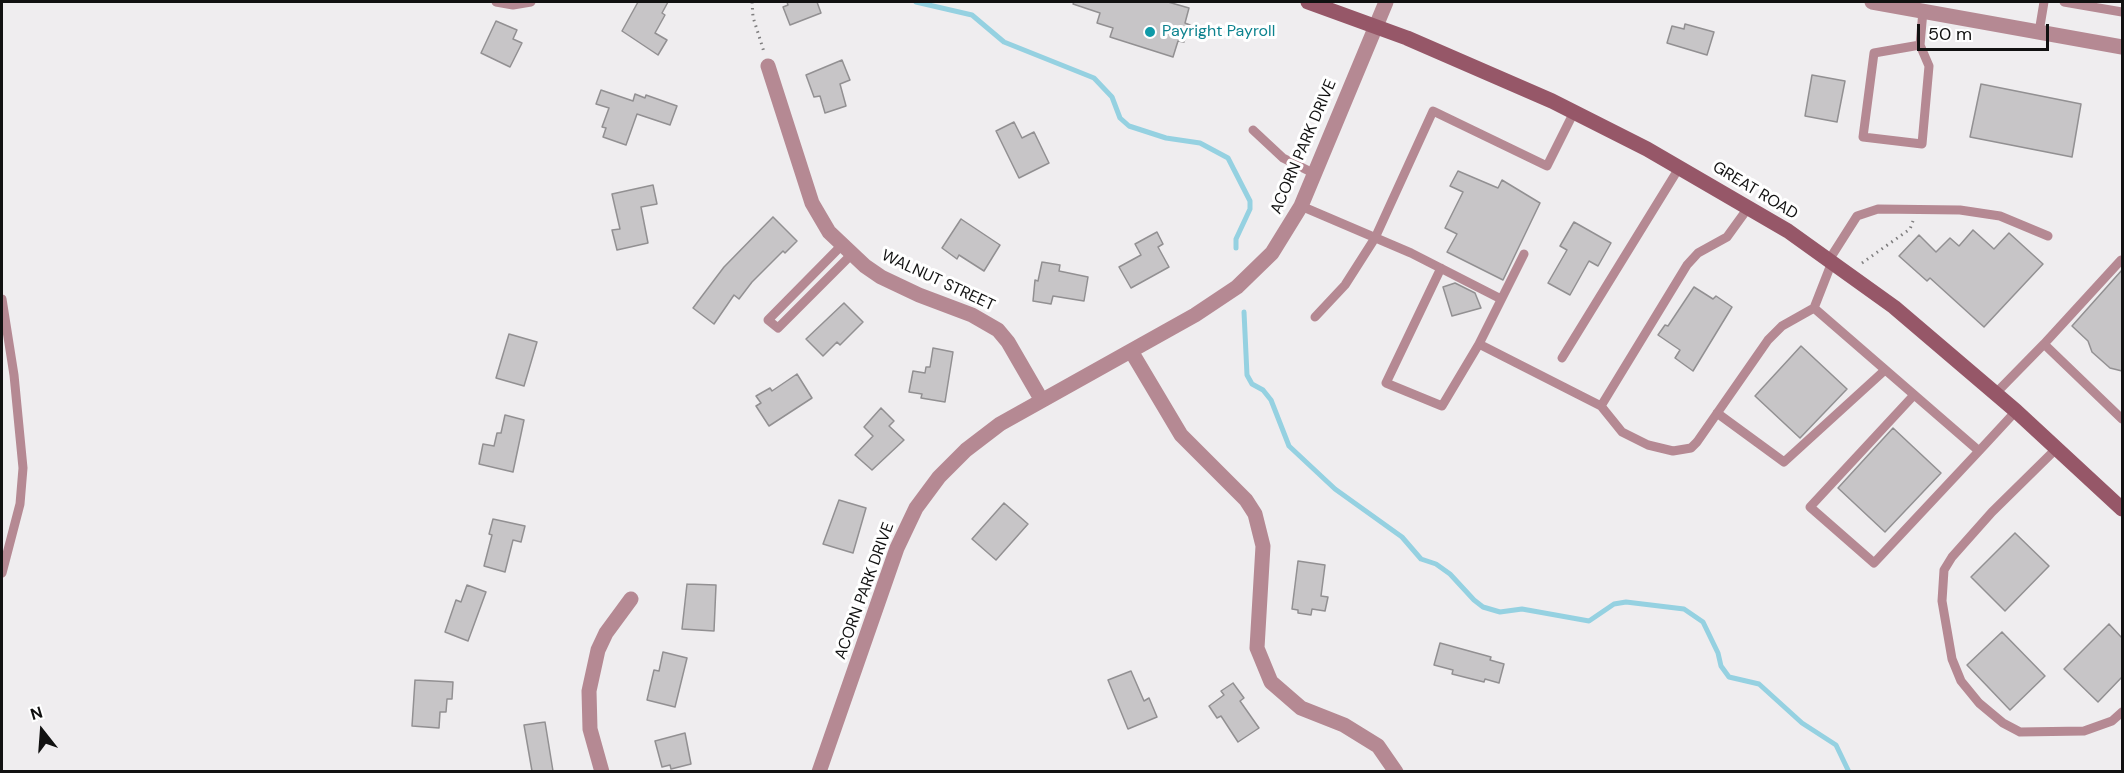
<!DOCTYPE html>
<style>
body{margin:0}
#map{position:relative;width:2124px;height:773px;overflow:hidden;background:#efedef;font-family:"DM Sans",sans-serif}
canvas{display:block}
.frame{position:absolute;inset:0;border:3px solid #111;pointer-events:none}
.north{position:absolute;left:12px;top:701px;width:60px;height:60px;-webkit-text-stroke:4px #fff;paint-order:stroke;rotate:343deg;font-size:16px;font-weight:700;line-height:24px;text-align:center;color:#111}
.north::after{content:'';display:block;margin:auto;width:21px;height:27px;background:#111;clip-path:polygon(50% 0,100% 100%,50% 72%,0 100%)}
.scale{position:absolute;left:1917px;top:24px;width:132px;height:27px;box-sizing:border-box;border:3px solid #111;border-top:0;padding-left:8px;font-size:18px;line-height:21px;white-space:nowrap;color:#111;-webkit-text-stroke:4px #fff;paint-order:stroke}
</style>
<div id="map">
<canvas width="2124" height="773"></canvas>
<div class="frame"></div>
<div class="north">N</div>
<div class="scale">50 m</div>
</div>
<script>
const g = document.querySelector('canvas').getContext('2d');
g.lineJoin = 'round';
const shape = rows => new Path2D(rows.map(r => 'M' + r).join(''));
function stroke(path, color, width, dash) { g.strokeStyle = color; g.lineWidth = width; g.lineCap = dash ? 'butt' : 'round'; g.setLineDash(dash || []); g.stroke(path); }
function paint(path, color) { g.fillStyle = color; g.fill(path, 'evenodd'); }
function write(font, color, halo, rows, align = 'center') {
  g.font = font + ' "DM Sans",sans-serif'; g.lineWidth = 6; g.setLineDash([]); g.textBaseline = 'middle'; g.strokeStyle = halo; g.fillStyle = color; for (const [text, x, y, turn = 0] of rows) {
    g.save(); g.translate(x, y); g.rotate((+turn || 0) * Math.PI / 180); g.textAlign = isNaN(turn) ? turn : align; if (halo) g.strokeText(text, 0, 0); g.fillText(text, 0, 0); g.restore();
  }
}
stroke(shape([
 [916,2,972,15,1004,42,1094,78,1112,97,1120,118,1129,126,1166,138,1200,143,1228,158,1250,201,1250,209,1236,239,1236,248],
 [1244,312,1247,375,1252,384,1263,390,1271,400,1289,446,1335,489,1402,537,1421,559,1436,564,1450,574,1474,600,1483,607,1500,612,1522,609,1589,621,1614,604,1626,602,1684,609,1703,622,1718,653,1721,666,1729,677,1759,684,1802,723,1836,745,1849,772]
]), '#95d1e1', 5);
const building = shape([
 [638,2,668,2,662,13,665,15,655,33,667,40,658,55,622,31,638,2],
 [787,2,817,2,821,13,790,25,783,7,788,5,787,2],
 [1074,2,1168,2,1189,8,1185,23,1190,25,1184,42,1178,41,1173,57,1110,37,1113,28,1097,23,1100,13,1073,4,1074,2],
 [496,21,517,30,513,39,522,43,510,67,481,53,496,21],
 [1685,24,1714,32,1707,55,1667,43,1672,26,1684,29,1685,24],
 [842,60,850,80,840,84,846,106,825,113,820,96,814,97,806,75,842,60],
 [1812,75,1845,81,1837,122,1805,116,1812,75],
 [1981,84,2081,104,2072,157,1970,137,1981,84],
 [601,90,633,101,635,94,645,98,646,95,677,106,670,125,637,114,626,145,603,137,606,128,602,127,609,108,596,104,601,90],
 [1014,122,1022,138,1034,132,1049,163,1019,178,996,131,1014,122],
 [1458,171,1498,188,1502,180,1540,203,1503,280,1447,252,1457,234,1445,228,1463,192,1450,186,1458,171],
 [653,185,657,204,641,207,648,243,617,250,612,230,620,229,612,194,653,185],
 [773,217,797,241,785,253,783,251,752,282,739,299,734,295,714,324,693,308,724,267,773,217],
 [961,219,1000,245,984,271,959,255,957,259,942,248,961,219],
 [1574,222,1611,243,1598,266,1589,261,1570,295,1548,283,1567,250,1560,246,1574,222],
 [1973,230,1994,249,2009,233,2043,264,1984,327,1930,278,1927,281,1899,256,1919,235,1936,252,1950,238,1959,246,1973,230],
 [1157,232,1163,244,1158,247,1169,267,1131,288,1119,267,1141,255,1135,244,1157,232],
 [1042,262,1060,265,1059,271,1088,277,1084,301,1053,296,1051,304,1033,301,1035,280,1038,281,1042,262],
 [2122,270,2122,371,2110,368,2092,352,2088,341,2072,326,2122,270],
 [1455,283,1475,293,1481,308,1452,316,1443,287,1455,283],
 [1694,287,1713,299,1716,296,1732,307,1693,371,1675,358,1680,350,1658,335,1665,325,1668,326,1694,287],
 [844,303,863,322,840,345,837,342,823,356,806,339,844,303],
 [509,334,537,342,524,386,496,378,509,334],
 [1801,346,1847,389,1800,438,1755,396,1801,346],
 [933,348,953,352,945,402,921,398,922,394,909,392,913,371,925,373,926,367,930,367,933,348],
 [797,374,812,398,769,426,756,406,761,403,756,396,770,388,772,391,797,374],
 [881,408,894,421,889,426,904,440,872,470,855,455,873,436,864,427,881,408],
 [505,415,524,420,513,472,479,464,483,444,494,446,497,433,501,433,505,415],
 [1893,428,1941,473,1885,532,1838,488,1893,428],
 [839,500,866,508,853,553,823,544,839,500],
 [1004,503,1028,524,996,560,972,539,1004,503],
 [493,519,525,526,521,542,513,540,505,572,484,566,492,535,489,534,493,519],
 [2015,533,2049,566,2005,611,1971,577,2015,533],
 [1298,561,1325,565,1321,596,1328,597,1325,611,1312,609,1311,615,1298,613,1298,610,1292,609,1298,561],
 [687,584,716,585,714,631,682,629,687,584],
 [467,585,486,592,468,641,445,632,456,600,461,602,467,585],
 [2109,624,2122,638,2122,677,2098,702,2064,669,2109,624],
 [2002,632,2045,676,2010,710,1967,665,2002,632],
 [1440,643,1491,657,1490,660,1504,664,1499,683,1485,679,1484,682,1452,674,1453,670,1434,665,1440,643],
 [663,652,687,658,675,707,647,700,654,670,659,671,663,652],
 [1131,671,1144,701,1149,698,1157,717,1128,729,1108,680,1131,671],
 [415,680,453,682,452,699,447,699,446,712,440,712,439,728,412,726,415,680],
 [1233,683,1244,698,1240,701,1259,728,1238,742,1221,716,1217,718,1209,706,1224,695,1221,691,1233,683],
 [545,722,553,771,532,771,524,725,545,722],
 [685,733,691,764,671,769,670,765,662,767,655,741,685,733]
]);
paint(building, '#c7c5c7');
stroke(building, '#929092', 1.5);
stroke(shape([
 [752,2,753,17,764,52],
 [1862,263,1910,229,1913,221]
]), '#7e7d7e', 3, [1.5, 4.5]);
stroke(shape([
 [496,2,513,5,531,2],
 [2064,2,2122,12],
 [2039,32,2044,2],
 [1920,45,1874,53,1863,137,1922,144,1929,66,1920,45,1923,11],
 [1253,130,1283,158,1315,174],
 [1301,206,1411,253,1501,299],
 [842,245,768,320,778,328,852,254],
 [1524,254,1479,344,1601,406,1622,432,1648,445,1673,451,1691,448,1697,442,1768,340,1782,326,1814,308,1979,451,2016,411],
 [1829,260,1857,216,1878,209,1960,210,2000,216,2048,236],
 [1441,268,1386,383,1442,406,1479,344],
 [2,299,14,375,23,468,20,504,2,573],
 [1814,308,1832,262],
 [1315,317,1345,285,1375,238,1433,111,1547,166,1574,112],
 [2044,344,2121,260,2122,262],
 [1562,358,1679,168],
 [1995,394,2044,344,2122,419],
 [1914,395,1810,507,1874,563,1979,451],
 [1601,406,1687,265,1698,253,1727,237,1748,208],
 [1717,413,1784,462,1885,370],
 [2056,449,1992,512,1952,557,1944,570,1942,601,1952,659,1961,681,1979,703,2003,723,2020,732,2084,731,2112,721,2122,712]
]), '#b58993', 9);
stroke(shape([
 [1872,2,2122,47],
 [768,66,812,203,829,232,865,266,881,277,919,295,972,315,998,330,1008,342,1041,399],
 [1131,351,1181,435,1246,500,1255,514,1263,546,1257,648,1271,682,1301,708,1344,725,1378,746,1396,772],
 [602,772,590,729,589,691,598,650,606,633,631,599],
 [819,772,897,548,916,508,939,477,966,450,1000,424,1195,315,1237,287,1272,253,1301,206,1386,2]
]), '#b58993', 15);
stroke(shape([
 [1308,2,1407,38,1552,101,1647,149,1788,231,1894,307,2016,411,2122,509]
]), '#965768', 15);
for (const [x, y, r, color] of [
 [1150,32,6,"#0f9aa8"]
]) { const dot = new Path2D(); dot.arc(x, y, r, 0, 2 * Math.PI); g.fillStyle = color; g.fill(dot); stroke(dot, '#fff', 2); }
write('16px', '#0d838f', '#fff', [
 ["Payright Payroll",1162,32]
], 'left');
write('16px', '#111', '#fff', [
 ["ACORN PARK DRIVE",1304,147,-67],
 ["GREAT ROAD",1755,191,31],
 ["WALNUT STREET",938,281,25],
 ["ACORN PARK DRIVE",865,591,-70]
]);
</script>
